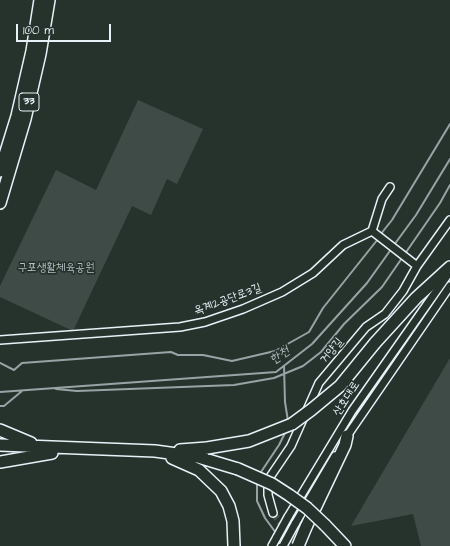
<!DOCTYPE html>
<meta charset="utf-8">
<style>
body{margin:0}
#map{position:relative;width:450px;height:546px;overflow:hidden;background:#26332d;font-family:"Architects Daughter",sans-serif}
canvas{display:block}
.scale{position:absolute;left:16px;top:24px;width:95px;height:18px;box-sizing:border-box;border:2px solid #e8f1f8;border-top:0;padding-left:5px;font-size:12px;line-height:14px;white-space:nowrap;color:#e8f1f8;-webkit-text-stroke:3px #26332d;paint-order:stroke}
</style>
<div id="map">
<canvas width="450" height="546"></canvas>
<div class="scale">100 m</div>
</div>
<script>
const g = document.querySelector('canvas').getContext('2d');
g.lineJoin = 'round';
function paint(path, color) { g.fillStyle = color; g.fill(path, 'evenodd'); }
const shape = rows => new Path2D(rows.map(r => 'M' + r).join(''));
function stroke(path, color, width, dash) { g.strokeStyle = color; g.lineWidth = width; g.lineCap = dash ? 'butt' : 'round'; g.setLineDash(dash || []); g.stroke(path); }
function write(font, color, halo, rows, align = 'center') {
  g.font = font + ' "Architects Daughter","Poor Story",sans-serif'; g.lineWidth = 3.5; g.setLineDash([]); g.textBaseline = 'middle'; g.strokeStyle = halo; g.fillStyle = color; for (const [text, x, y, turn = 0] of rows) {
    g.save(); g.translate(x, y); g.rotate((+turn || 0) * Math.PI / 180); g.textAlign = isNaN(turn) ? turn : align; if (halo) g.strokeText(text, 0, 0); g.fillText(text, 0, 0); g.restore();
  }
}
paint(shape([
 [138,100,203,129,177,184,167,179,151,215,132,206,73,331,0,297,0,286,56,170,96,190],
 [450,358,450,546,421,546,413,514,351,526]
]), '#3e4b47');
stroke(shape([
 [380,235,392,220,450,124],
 [394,245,416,215,450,159],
 [0,363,14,370,22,363,171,352,178,355,203,355,232,361,275,351,309,332,323,308,378,239],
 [284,366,285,402,288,421],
 [56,389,77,391,234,385,274,378,303,366,321,352,344,324,382,287,440,203,450,185],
 [0,392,276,372,312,344,367,283,392,248],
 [0,406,4,406,22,391],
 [259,475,279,445,286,431],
 [257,481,257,501,265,518,276,533]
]), '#98a3a5', 2);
stroke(shape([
 [273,513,298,546]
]), '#43504b', 7, [7, 3.5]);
const minor = shape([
 [372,231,417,266],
 [0,340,180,327,205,322,243,309,282,292,313,273,343,245,372,231,382,199,390,187],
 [345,439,450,286],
 [273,513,268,495,268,480,291,446,319,383,366,327,385,314,403,291,417,266,450,220],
 [288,517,352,411,449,273],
 [295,524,335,456],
 [272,546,277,537]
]);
const highway = shape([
 [0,171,17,116,32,51,40,0],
 [0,203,25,119,40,54,49,0],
 [375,343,416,298,450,267],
 [0,430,31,443],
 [0,445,155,451,198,457,238,469],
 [180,450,207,448],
 [172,458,199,470,221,491,229,506,233,521,234,546],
 [0,462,52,453],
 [325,525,345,546],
 [306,527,345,445,347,436]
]);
stroke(minor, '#e8f1f8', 10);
stroke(highway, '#e8f1f8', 14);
stroke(minor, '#26332d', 7);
stroke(highway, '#26332d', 11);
const minorBridge = shape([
 [277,537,288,517],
 [283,546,295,524]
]);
const highwayBridge = shape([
 [207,448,249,441,292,424,311,410,340,386,375,343],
 [238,469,272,484,289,495,307,508,325,525],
 [298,546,306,527]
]);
stroke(minorBridge, '#e8f1f8', 10, []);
stroke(highwayBridge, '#e8f1f8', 14, []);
stroke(minorBridge, '#26332d', 7);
stroke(highwayBridge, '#26332d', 11);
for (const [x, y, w] of [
 [29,102,20]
]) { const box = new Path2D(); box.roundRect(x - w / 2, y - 9, w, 18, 3); g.fillStyle = '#26332d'; g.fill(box); stroke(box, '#e8f1f8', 1); }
write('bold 11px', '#e8f1f8', null, [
 ["33",29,102]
]);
write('12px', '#b5bfc3', '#26332d', [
 ["구포생활체육공원",56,268]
]);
write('12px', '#e8f1f8', '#26332d', [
 ["옥계2공단로3길",228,300,-20],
 ["거양길",332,351,-50],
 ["산호대로",347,399,-57]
]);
write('italic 13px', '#b3bdc0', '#26332d', [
 ["한천",280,356,-33]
]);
</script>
